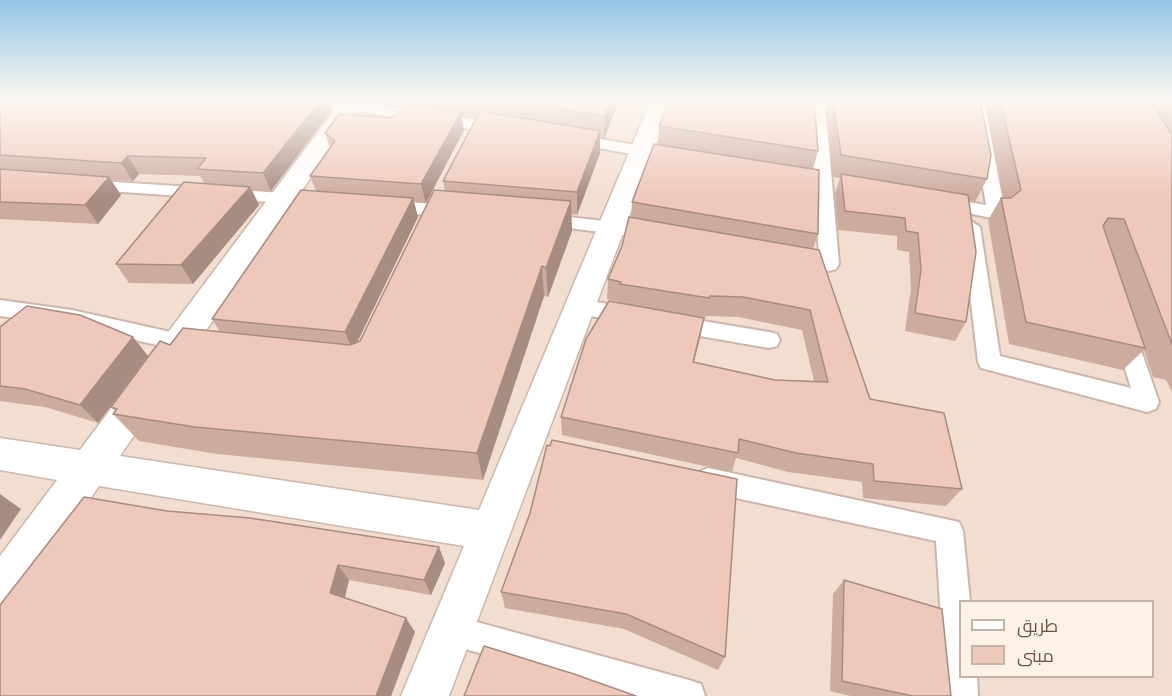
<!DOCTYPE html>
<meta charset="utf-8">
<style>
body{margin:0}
#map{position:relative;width:1172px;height:696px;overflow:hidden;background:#faede1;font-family:"Sofia Sans Condensed",Cairo,sans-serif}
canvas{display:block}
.legend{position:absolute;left:959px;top:600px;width:195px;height:78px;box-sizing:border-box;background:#fef2e7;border:2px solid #c5b2a8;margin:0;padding:8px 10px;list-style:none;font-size:18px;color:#70524a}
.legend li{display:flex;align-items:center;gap:12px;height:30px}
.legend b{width:30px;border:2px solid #c5b2a8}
</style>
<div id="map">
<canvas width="1172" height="696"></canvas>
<ul class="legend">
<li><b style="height:8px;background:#fff"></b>طريق</li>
<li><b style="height:16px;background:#eec8ba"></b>مبنى</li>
</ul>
</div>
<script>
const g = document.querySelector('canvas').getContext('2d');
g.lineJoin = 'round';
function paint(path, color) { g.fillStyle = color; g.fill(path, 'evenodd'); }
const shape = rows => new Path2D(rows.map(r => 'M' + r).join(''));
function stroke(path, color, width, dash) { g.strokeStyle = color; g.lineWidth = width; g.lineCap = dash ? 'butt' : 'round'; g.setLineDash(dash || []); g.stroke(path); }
paint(shape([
 [0,100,1172,100,1172,696,0,696],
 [960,602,1152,602,1152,676,960,676]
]), '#f2ded0');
const lane = shape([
 [246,100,349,100,502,124,510,129,502,134,349,110,254,105,246,100],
 [809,100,825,100,839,264,836,269,829,271,788,263,785,258,788,253,795,251,819,255,809,100],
 [968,100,984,100,1005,213,1003,217,996,219,940,207,931,202,940,197,986,205,968,100],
 [571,134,659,149,667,154,659,159,565,142,563,139,565,136,571,134],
 [85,180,298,194,307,199,298,204,79,189,76,185,79,181,85,180],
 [385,200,453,206,462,212,453,218,379,210,376,206,379,202,385,200],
 [543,214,656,227,663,229,666,233,663,237,656,239,536,224,534,220,543,214],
 [971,221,980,227,1000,356,1131,388,1114,333,1117,327,1125,325,1133,327,1159,402,1156,409,1147,412,981,368,978,362,962,227,971,221],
 [578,299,632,308,640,310,643,316,640,322,632,324,570,312,567,307,570,302,578,299],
 [0,300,72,310,193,337,201,339,204,345,201,351,193,353,72,326,0,316,0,300],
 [673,316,769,332,777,334,780,340,777,346,769,348,665,330,662,324,665,318,673,316],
 [708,468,959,522,963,531,970,602,960,602,960,676,977,676,978,696,946,696,936,541,708,492,699,488,695,480,699,472,708,468],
 [451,615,689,680,701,684,705,696,630,696,451,645,440,641,436,630,440,619,451,615]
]);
const street = shape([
 [342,100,364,100,120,456,479,510,651,100,673,100,449,696,401,696,464,546,99,486,15,607,0,614,0,556,57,480,0,470,0,438,80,450,342,100]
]);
stroke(lane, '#cdb6ac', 4);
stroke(street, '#cdb6ac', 3);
paint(lane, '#fff');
paint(street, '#fff');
paint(shape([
 [0,100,327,100,331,111,271,191,252,190,259,205,193,284,129,283,116,264,204,183,200,176,139,174,133,181,111,180,121,195,98,224,0,219],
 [425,100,619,100,604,139,600,139,600,153,577,215,571,214,572,231,548,297,544,296,483,480,217,454,139,441,113,414,115,411,111,407,170,345,220,332,212,319,316,191,310,176,330,148,325,133,391,118,426,107],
 [461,116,477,119,443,181,445,191,360,341,357,342,418,217,414,202,426,203,464,130],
 [824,100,980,100,987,179,975,202,969,201,966,322,955,341,905,331,911,289,909,252,897,250,897,236,838,230,835,193,840,178,833,177],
 [985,100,1172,100,1172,392,1166,380,1153,377,1144,350,1123,370,1009,344,988,220,1001,198,1004,198],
 [659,126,818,151,813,169,818,234,813,249,870,399,962,489,946,506,863,498,862,482,788,472,736,458,732,472,562,435,561,417,619,303,619,302,607,299,608,279,622,246,631,217,632,202,658,144],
 [706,316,738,317,802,330,814,381,775,380,694,362,704,318,705,319],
 [0,327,133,337,148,356,98,423,45,407,0,401],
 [167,511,445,563,431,595,349,580,345,598,415,632,391,696,0,696],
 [530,513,725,657,718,670,624,629,505,608,501,592],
 [844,580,951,696,851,696,830,691,833,594]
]), '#cdaca0');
paint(shape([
 [321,100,327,100,331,111,271,191,263,173],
 [611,100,619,100,604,139,605,116],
 [461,112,464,130,426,203,421,184],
 [600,131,600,153,577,215,577,192],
 [128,156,139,174,133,181,121,163],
 [109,177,121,195,98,224,85,205],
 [250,187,259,205,193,284,181,265],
 [413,198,418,217,353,351,345,332],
 [571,201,572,231,548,297,546,268],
 [542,266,544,296,483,480,477,453],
 [704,318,700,338,689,381,693,362],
 [133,337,148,356,98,423,80,405],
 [0,494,21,509,0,540],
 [439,547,445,563,431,595,424,580],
 [338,565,349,580,342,608,330,593],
 [406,618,415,632,391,696,376,696]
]), '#a78c82');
const building = shape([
 [0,100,321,100,263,173,197,169,206,158,128,156,121,163,0,155,0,100],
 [502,100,611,100,605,116,502,100],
 [670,100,814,100,818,151,659,126,670,100],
 [833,100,980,100,991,155,987,179,841,155,833,100],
 [1000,100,1150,100,1172,135,1172,344,1124,219,1108,218,1103,226,1145,348,1026,322,1001,198,1011,198,1021,190,1000,100],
 [409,104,461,112,421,184,310,176,335,141,325,133,339,114,391,118,409,104],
 [480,111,600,131,577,192,443,181,480,111],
 [654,144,819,170,818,234,632,202,654,144],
 [0,169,109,177,85,205,0,202,0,169],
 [841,174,968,195,976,252,966,322,915,313,921,270,918,233,906,231,905,218,845,211,841,174],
 [184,182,250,187,181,265,116,264,184,182],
 [301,190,413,198,345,332,212,319,301,190],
 [434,190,571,201,546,268,542,266,477,453,195,427,113,414,117,409,111,407,160,341,170,345,183,328,350,345,360,341,434,190],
 [629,217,819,250,870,399,944,413,962,489,874,481,873,464,796,453,739,439,738,453,561,417,586,339,609,301,704,318,693,362,775,380,828,382,810,310,743,297,710,296,709,298,620,284,621,282,608,279,622,246,629,217],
 [27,306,80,315,133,337,80,405,25,389,0,386,0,327,27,306],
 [552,440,737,479,725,657,626,614,501,592,530,513,547,445,550,446,552,440],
 [84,497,167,511,250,518,439,547,424,580,338,565,330,593,406,618,376,696,0,696,0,605,84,497],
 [844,580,942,609,951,696,913,696,842,681,844,580],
 [484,646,574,674,636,696,464,696,484,646]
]);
paint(building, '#eec8ba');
stroke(building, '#a78c82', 1.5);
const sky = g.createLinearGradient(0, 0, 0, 197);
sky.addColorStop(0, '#94c6e6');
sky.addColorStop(0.51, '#fdf7f2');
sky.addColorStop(1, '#fdf7f200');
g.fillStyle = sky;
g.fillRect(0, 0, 1172, 197);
</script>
